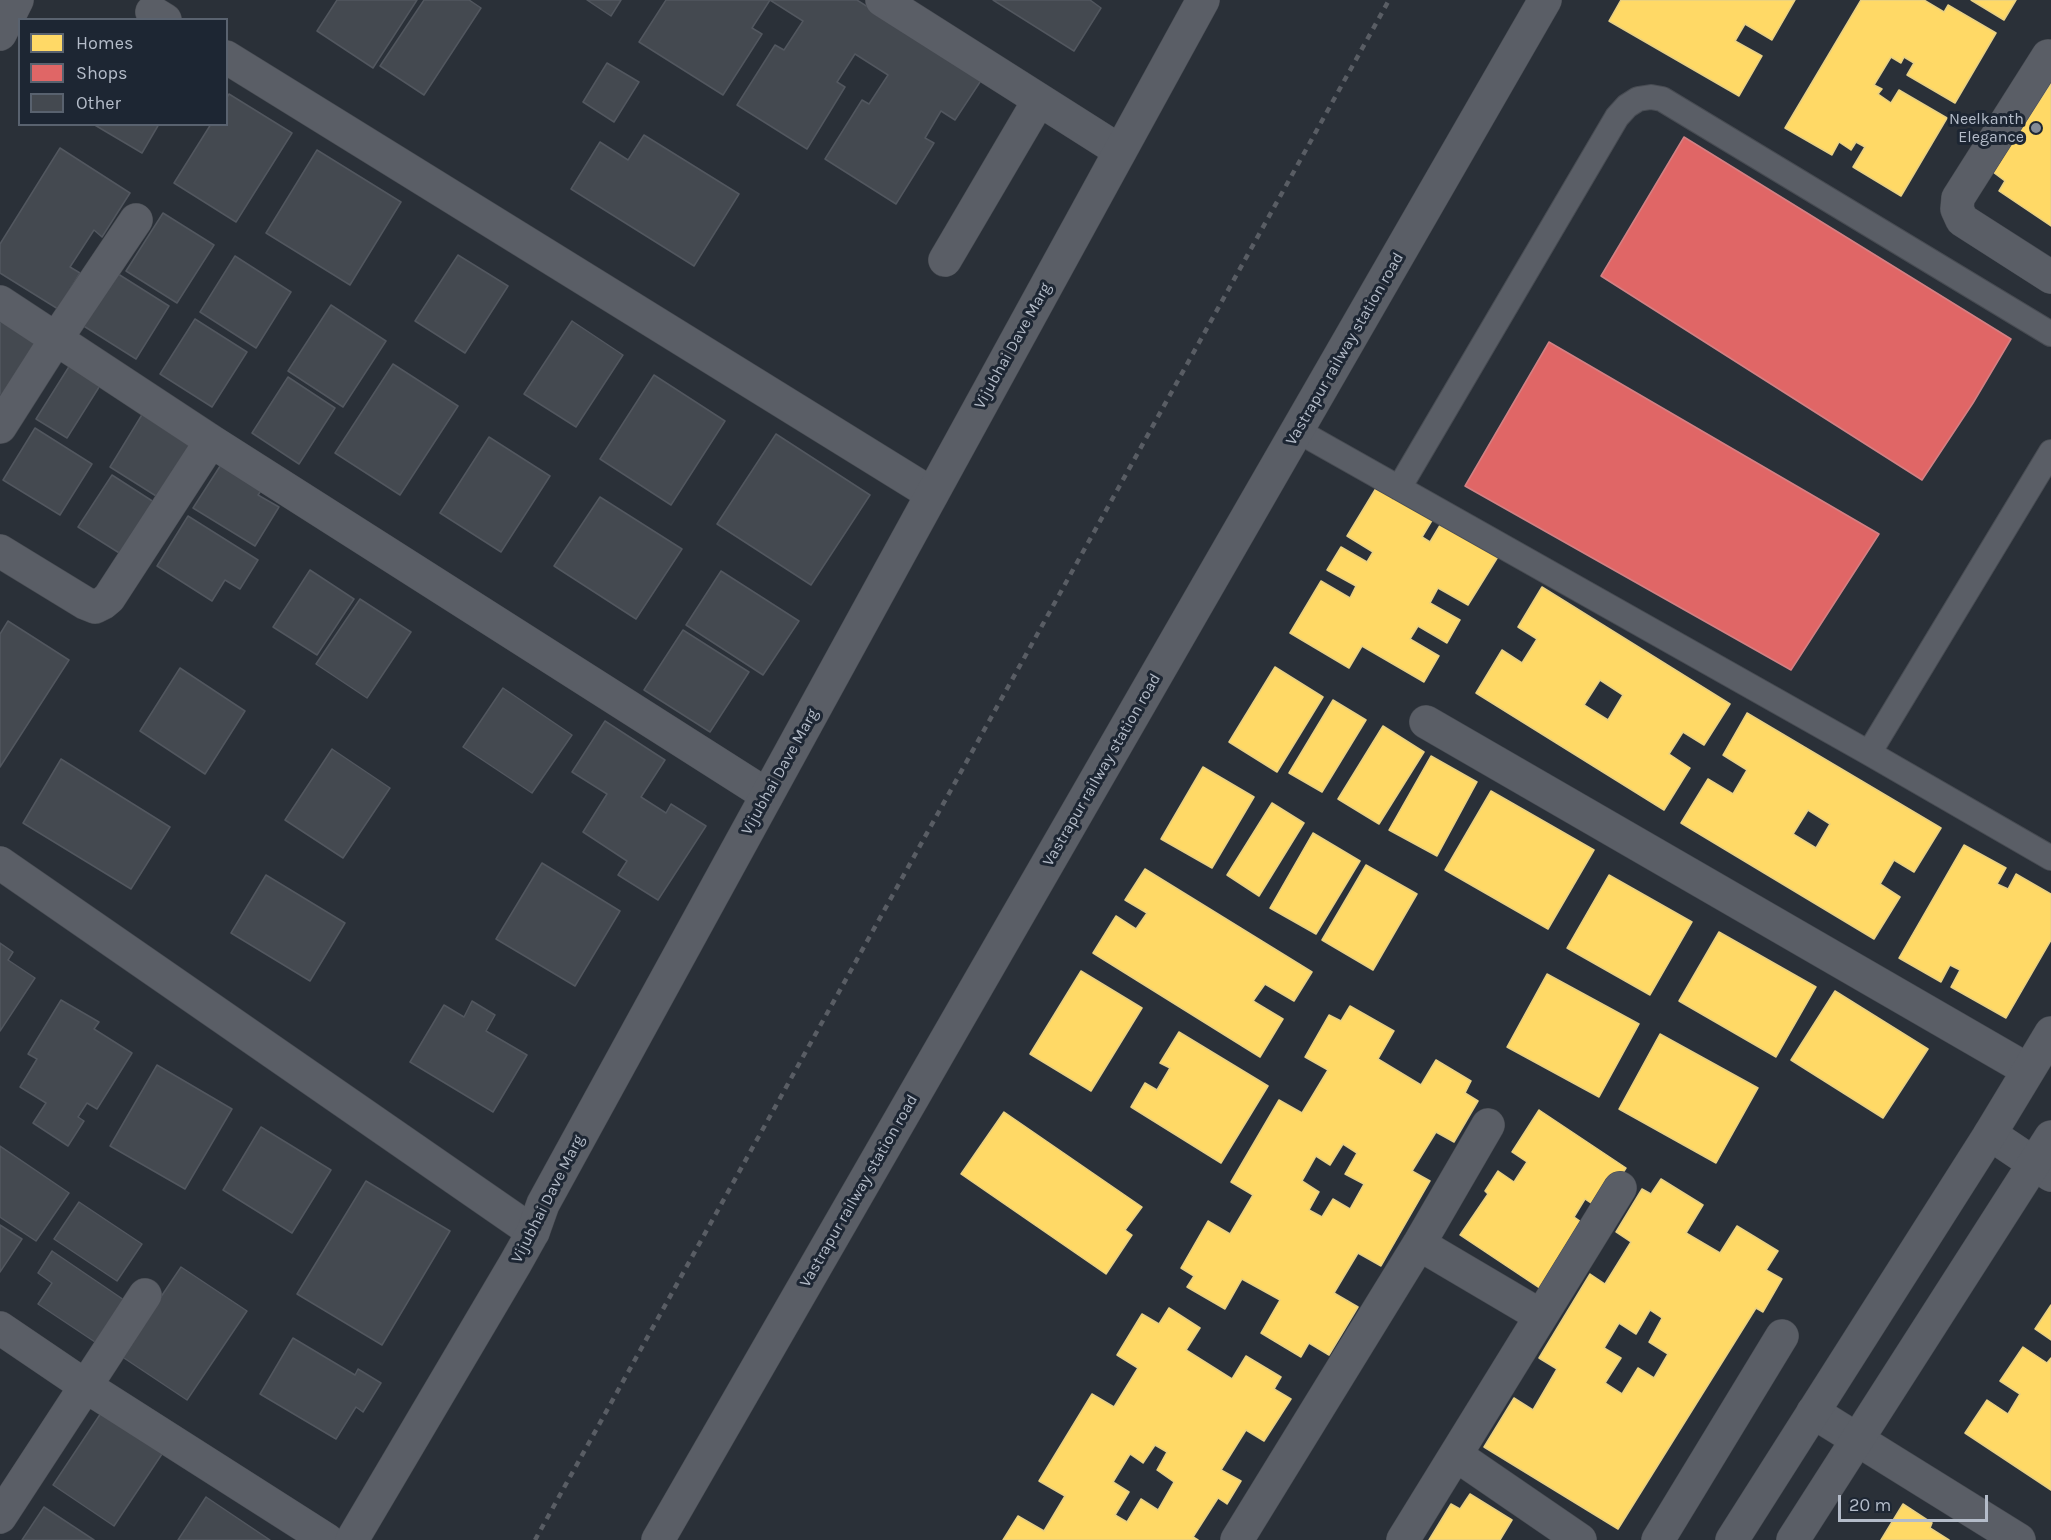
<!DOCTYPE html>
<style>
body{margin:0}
#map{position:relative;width:2051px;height:1540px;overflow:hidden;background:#2a3038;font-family:Karla,sans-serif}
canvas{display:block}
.legend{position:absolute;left:18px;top:18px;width:210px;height:108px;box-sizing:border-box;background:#1d2633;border:2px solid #59626f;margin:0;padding:8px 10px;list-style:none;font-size:18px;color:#b4bcc9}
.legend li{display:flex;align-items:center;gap:12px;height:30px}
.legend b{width:30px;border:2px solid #59626f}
.scale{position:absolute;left:1838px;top:1495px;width:150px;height:27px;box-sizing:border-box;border:3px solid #b4bcc9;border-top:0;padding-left:8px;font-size:18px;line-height:21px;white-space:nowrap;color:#b4bcc9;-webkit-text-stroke:4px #1d2633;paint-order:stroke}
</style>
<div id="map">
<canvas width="2051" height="1540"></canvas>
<ul class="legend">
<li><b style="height:16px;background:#ffd966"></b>Homes</li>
<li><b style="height:16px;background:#e06666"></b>Shops</li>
<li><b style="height:16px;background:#444950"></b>Other</li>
</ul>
<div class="scale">20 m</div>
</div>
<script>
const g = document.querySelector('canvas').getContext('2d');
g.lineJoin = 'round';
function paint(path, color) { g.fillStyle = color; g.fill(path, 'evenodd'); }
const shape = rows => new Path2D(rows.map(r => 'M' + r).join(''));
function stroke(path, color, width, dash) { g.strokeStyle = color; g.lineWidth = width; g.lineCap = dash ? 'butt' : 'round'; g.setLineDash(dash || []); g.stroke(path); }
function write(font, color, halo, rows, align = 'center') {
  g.font = font + ' Karla,sans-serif'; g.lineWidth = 6; g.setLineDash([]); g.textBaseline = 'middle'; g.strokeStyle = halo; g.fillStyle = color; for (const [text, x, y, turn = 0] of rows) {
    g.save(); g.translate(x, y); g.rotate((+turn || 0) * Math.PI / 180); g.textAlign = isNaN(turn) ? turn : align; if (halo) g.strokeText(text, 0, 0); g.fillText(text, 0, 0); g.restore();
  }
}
const homes = shape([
 [1621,0,1795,0,1772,40,1745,24,1735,41,1762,56,1739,96,1609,21,1621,0],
 [1861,0,1924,0,1944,12,1948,5,1996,33,1955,103,1907,75,1914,63,1904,57,1901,63,1891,57,1874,85,1882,89,1878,94,1891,103,1899,90,1947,118,1901,196,1853,167,1865,147,1856,142,1851,150,1839,142,1832,155,1785,128,1861,0],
 [1971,0,2016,0,2004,20,1971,0],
 [2051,83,2051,226,1999,191,2005,181,1993,172,2051,83],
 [1378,485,1434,517,1422,537,1430,542,1442,522,1499,555,1468,605,1438,588,1430,603,1460,620,1447,643,1418,626,1410,639,1439,656,1424,682,1362,646,1349,668,1290,633,1321,581,1350,598,1356,586,1327,570,1341,547,1367,562,1373,552,1347,536,1378,485],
 [1542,587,1730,704,1704,745,1683,732,1669,754,1690,768,1664,810,1476,693,1502,650,1522,663,1537,639,1518,627,1542,587],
 [1600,680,1623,695,1608,720,1584,705,1600,680],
 [1275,667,1323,697,1277,772,1229,742,1275,667],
 [1333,700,1366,720,1322,792,1289,773,1333,700],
 [1747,713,1941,828,1914,872,1894,860,1880,884,1900,897,1874,939,1681,823,1708,779,1733,794,1747,770,1723,755,1747,713],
 [1808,810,1830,824,1816,848,1793,834,1808,810],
 [1383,726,1424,752,1379,824,1338,799,1383,726],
 [1431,756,1477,782,1437,856,1389,830,1431,756],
 [1203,767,1254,797,1212,868,1161,839,1203,767],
 [1491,791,1594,850,1548,929,1445,870,1491,791],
 [1272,803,1304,823,1259,896,1227,875,1272,803],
 [1313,833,1360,861,1316,934,1270,908,1313,833],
 [1964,845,2006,868,1997,884,2008,889,2016,874,2051,894,2051,940,2006,1018,1951,987,1960,970,1950,965,1941,982,1899,958,1964,845],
 [1366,865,1417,894,1373,970,1322,940,1366,865],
 [1145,869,1312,972,1294,1001,1265,984,1253,1001,1283,1019,1260,1057,1093,953,1116,916,1136,929,1147,913,1125,900,1145,869],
 [1609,875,1692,922,1650,995,1567,948,1609,875],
 [1719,932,1816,987,1776,1057,1679,1001,1719,932],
 [1081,971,1142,1008,1091,1091,1030,1054,1081,971],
 [1547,974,1639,1024,1599,1097,1507,1047,1547,974],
 [1835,991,1928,1049,1883,1118,1791,1060,1835,991],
 [1350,1006,1394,1031,1378,1059,1421,1085,1436,1060,1471,1081,1465,1093,1478,1101,1454,1142,1436,1132,1412,1171,1430,1181,1381,1266,1358,1253,1334,1293,1358,1307,1329,1355,1309,1343,1301,1357,1261,1333,1280,1300,1242,1279,1225,1309,1187,1287,1194,1276,1181,1268,1208,1221,1230,1234,1253,1195,1231,1182,1279,1100,1302,1113,1328,1070,1305,1057,1329,1015,1341,1021,1350,1006],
 [1343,1144,1357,1153,1345,1174,1364,1184,1350,1209,1333,1199,1322,1217,1309,1210,1319,1192,1302,1181,1316,1156,1330,1165,1343,1144],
 [1179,1032,1268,1086,1221,1163,1131,1107,1145,1083,1157,1090,1170,1068,1160,1063,1179,1032],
 [1660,1034,1758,1088,1716,1163,1619,1109,1660,1034],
 [1539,1110,1626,1168,1600,1209,1585,1199,1574,1217,1587,1226,1544,1291,1460,1235,1488,1194,1485,1191,1498,1171,1514,1182,1527,1162,1512,1152,1539,1110],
 [1004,1112,1142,1207,1125,1230,1132,1235,1106,1274,961,1174,1004,1112],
 [1661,1179,1703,1205,1686,1233,1720,1253,1737,1226,1778,1251,1766,1270,1782,1279,1763,1312,1756,1308,1618,1529,1484,1447,1514,1398,1533,1410,1557,1369,1539,1358,1590,1274,1605,1284,1631,1242,1616,1232,1642,1189,1651,1194,1661,1179],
 [1650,1310,1662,1318,1649,1342,1668,1354,1654,1378,1638,1368,1622,1394,1605,1383,1621,1358,1604,1348,1619,1323,1636,1334,1650,1310],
 [2051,1305,2051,1340,2035,1329,2051,1305],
 [1169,1308,1200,1328,1186,1350,1232,1379,1246,1356,1281,1377,1274,1389,1291,1399,1264,1441,1246,1430,1221,1470,1241,1481,1227,1504,1218,1498,1193,1537,1198,1540,1003,1540,1018,1516,1044,1531,1065,1496,1039,1481,1092,1394,1114,1407,1138,1368,1117,1355,1142,1314,1159,1324,1169,1308],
 [1155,1445,1167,1452,1157,1470,1174,1482,1158,1510,1141,1499,1127,1522,1115,1515,1129,1492,1113,1482,1130,1454,1143,1463,1155,1445],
 [2023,1347,2047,1363,2051,1358,2051,1490,1965,1433,1987,1400,2008,1414,2020,1394,2000,1381,2023,1347],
 [1470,1494,1512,1520,1500,1540,1429,1540,1451,1504,1460,1509,1470,1494],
 [1903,1504,1932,1523,1930,1528,1949,1540,1881,1540,1903,1504]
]);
paint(homes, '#ffd966');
stroke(homes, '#e8d084', 1.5);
const shops = shape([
 [1684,137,2011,339,1973,403,1922,480,1601,276,1684,137],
 [1549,342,1879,534,1791,670,1465,486,1549,342]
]);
paint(shops, '#e06666');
stroke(shops, '#d38084', 1.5);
const building = shape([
 [337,0,417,0,373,68,317,31,337,0],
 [424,0,469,0,481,8,424,95,380,66,424,0],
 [587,0,621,0,611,16,587,0],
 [666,0,770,0,752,28,762,34,723,95,639,42,666,0],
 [770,0,857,0,982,79,955,120,941,111,925,138,934,143,896,204,825,159,862,100,869,104,888,75,855,54,837,82,845,87,807,149,737,105,775,45,784,50,803,21,770,0],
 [993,0,1090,0,1101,8,1074,51,993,0],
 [607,63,639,82,614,122,583,102,607,63],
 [229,94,292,133,236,222,174,183,211,124,226,124,226,99,229,94],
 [93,124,159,124,142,153,93,124],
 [644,135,739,194,694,266,571,189,600,142,628,160,644,135],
 [60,148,130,193,102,237,94,230,70,267,80,273,58,309,0,273,0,244,60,148],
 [317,150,401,202,350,285,266,233,317,150],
 [163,213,214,245,177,303,126,271,163,213],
 [458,255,508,286,465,353,415,321,458,255],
 [235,256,291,292,256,348,200,312,235,256],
 [115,272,169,306,136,359,82,325,115,272],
 [331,305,386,341,343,407,288,371,331,305],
 [0,317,44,345,0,402,0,317],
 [195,319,247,352,212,407,160,374,195,319],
 [572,321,623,355,576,427,524,394,572,321],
 [393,364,458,406,400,495,335,453,393,364],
 [70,365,101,384,67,438,36,419,70,365],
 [654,375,725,421,671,505,600,459,654,375],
 [288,377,335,408,299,464,252,433,288,377],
 [143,413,198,448,164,501,110,467,143,413],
 [35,428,92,464,60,515,3,480,35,428],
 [776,434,870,495,811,585,717,524,776,434],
 [489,437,550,476,501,552,440,513,489,437],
 [224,460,265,485,258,495,279,507,255,546,193,508,224,460],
 [112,475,157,504,124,556,78,527,112,475],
 [600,497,682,549,636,619,554,566,600,497],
 [188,516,258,560,240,589,225,580,212,601,157,566,188,516],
 [310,570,354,599,317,655,273,627,310,570],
 [721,571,799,621,763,675,686,625,721,571],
 [360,599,411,632,367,698,316,664,360,599],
 [8,621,69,660,0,767,0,634,8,621],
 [683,630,749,672,710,732,644,690,683,630],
 [180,668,245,711,205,774,140,731,180,668],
 [503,688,572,735,532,793,463,747,503,688],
 [605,721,665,760,641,797,666,813,671,804,706,826,658,900,618,875,627,861,583,832,607,794,572,772,605,721],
 [332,749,390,788,343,858,285,820,332,749],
 [61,759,170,827,131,889,23,823,61,759],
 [542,863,620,911,575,986,496,939,542,863],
 [266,875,345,923,310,981,231,933,266,875],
 [0,943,13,952,8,960,35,978,0,1031,0,943],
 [61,1000,99,1022,94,1029,132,1053,97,1109,87,1103,78,1117,84,1121,68,1146,33,1123,46,1103,20,1087,37,1059,28,1054,61,1000],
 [472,1001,495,1015,486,1031,527,1055,493,1112,410,1062,444,1005,464,1017,472,1001],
 [157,1065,232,1109,185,1189,110,1146,157,1065],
 [261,1127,331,1170,292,1233,223,1190,261,1127],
 [0,1146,69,1193,36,1241,0,1217,0,1146],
 [366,1181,450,1231,382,1345,297,1294,366,1181],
 [79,1202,142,1244,117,1281,54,1239,79,1202],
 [0,1225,22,1239,0,1272,0,1225],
 [52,1251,124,1300,95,1342,38,1304,52,1283,38,1273,52,1251],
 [181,1267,247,1311,187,1400,121,1356,181,1267],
 [293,1338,355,1375,358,1369,381,1383,363,1412,356,1407,336,1439,260,1394,293,1338],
 [103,1410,164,1451,114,1526,53,1485,103,1410],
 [206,1497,270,1540,178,1540,206,1497],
 [44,1507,94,1540,22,1540,44,1507]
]);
paint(building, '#444950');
stroke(building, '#52575f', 1.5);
const service = shape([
 [1298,431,1869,753,2051,858],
 [1399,488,1617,117,1627,106,1638,99,1651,97,1662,99,2051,334],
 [1869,753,2051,452]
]);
const minor = shape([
 [882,0,1120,151],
 [152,12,165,20],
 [0,34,17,0],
 [2048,56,1958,198,1957,209,1962,220,2051,277],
 [226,57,932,494],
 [945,260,1039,100],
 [0,302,211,441],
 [0,427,56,339,136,220],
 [0,551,85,603,95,607,103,603,109,598,211,441,767,795],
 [1426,722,2028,1070],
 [0,863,533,1232],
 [1990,1134,2051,1175],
 [1419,1244,1541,1316],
 [0,1328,87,1387,327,1540],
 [1813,1412,2019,1540],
 [1456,1455,1580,1540],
 [0,1517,145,1295],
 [1237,1540,1419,1244,1488,1125],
 [1403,1540,1620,1188],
 [1658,1540,1782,1336]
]);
const tertiary = shape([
 [352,1540,515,1264,533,1232,543,1204,1203,0],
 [658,1540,1545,0],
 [1732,1540,1990,1134,2051,1033],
 [1793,1540,2051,1137]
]);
stroke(service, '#484c53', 26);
stroke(minor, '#484c53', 34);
stroke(tertiary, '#484c53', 34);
stroke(service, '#5a5e66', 24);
stroke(minor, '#5a5e66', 33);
stroke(tertiary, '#5a5e66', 33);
stroke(shape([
 [535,1540,1389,0]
]), '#595d64', 4.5, [6, 6]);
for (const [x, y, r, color] of [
 [2036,128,6,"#848b96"]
]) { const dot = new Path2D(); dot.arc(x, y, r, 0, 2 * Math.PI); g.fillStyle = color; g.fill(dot); stroke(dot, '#1d2633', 2); }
write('16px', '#b4bcc9', '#1d2633', [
 ["Neelkanth",2024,119],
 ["Elegance",2024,137]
], 'right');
write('16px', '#b4bcc9', '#1d2633', [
 ["Vijubhai Dave Marg",1013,346,-61],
 ["Vastrapur railway station road",1345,349,-60],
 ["Vastrapur railway station road",1102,770,-60],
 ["Vijubhai Dave Marg",780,772,-61],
 ["Vastrapur railway station road",859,1191,-60],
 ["Vijubhai Dave Marg",548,1199,-63]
]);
</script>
